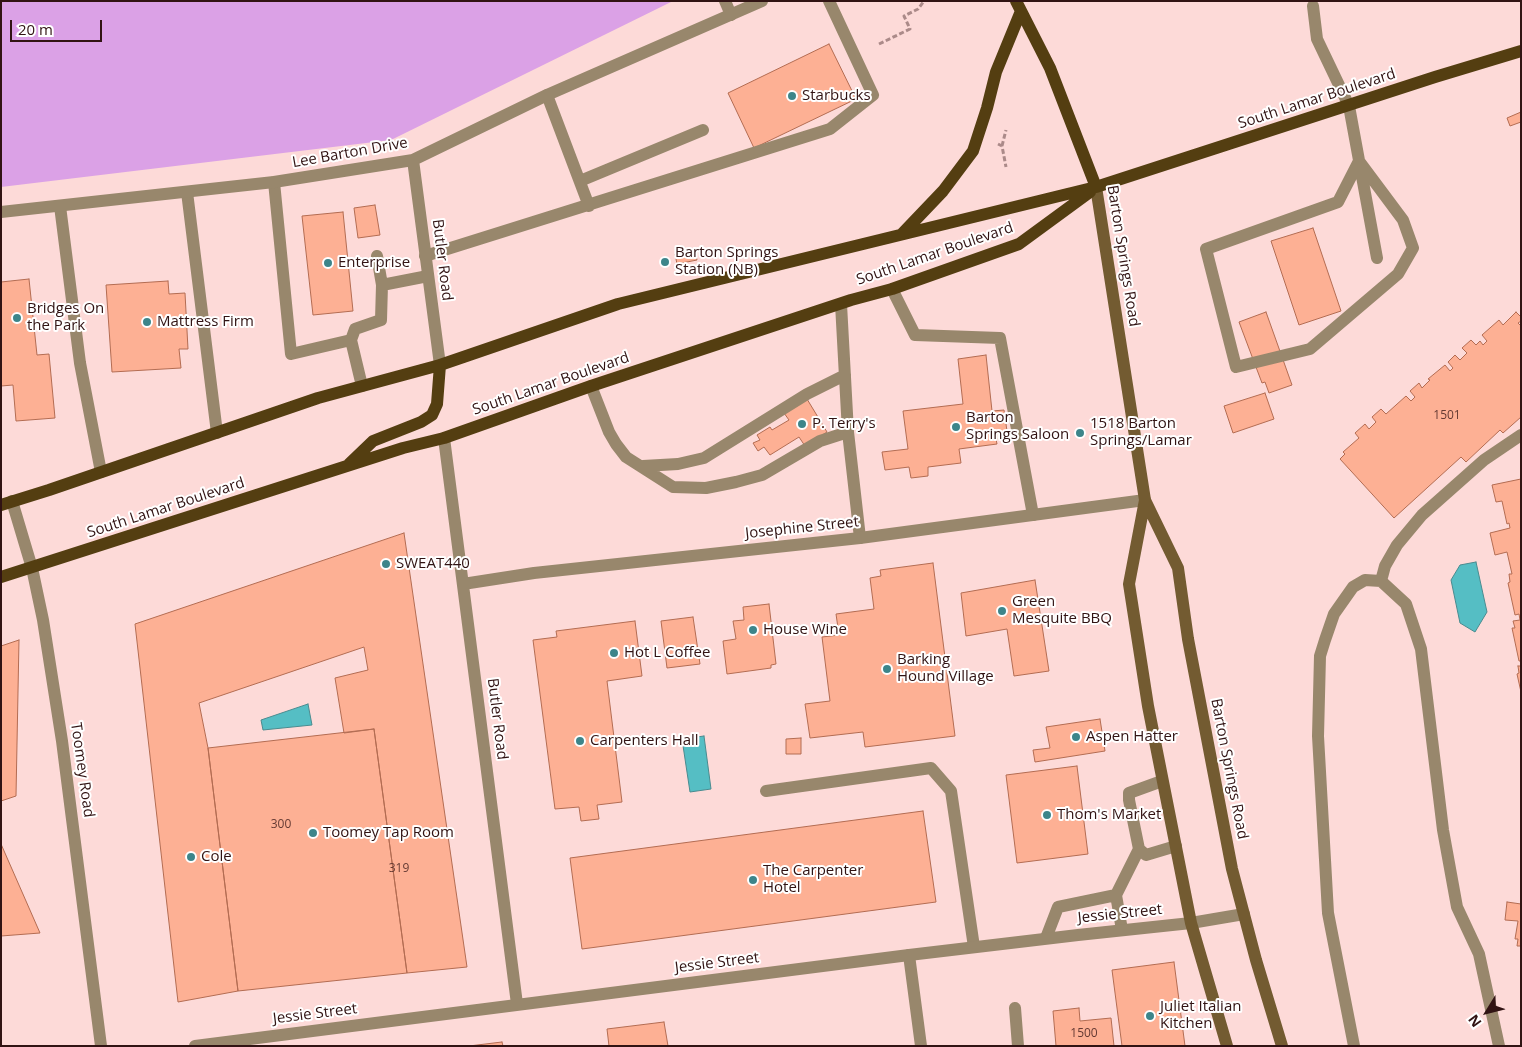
<!DOCTYPE html>
<style>
body{margin:0}
#map{position:relative;width:1522px;height:1047px;overflow:hidden;background:#fddad8;font-family:"Open Sans",sans-serif}
canvas{display:block}
.frame{position:absolute;inset:0;border:2px solid #311313;pointer-events:none}
.north{position:absolute;left:1462px;top:987px;width:50px;height:50px;-webkit-text-stroke:4px #fff;paint-order:stroke;rotate:234deg;font-size:14px;font-weight:700;line-height:20px;text-align:center;color:#311313}
.north::after{content:'';display:block;margin:auto;width:18px;height:22px;background:#311313;clip-path:polygon(50% 0,100% 100%,50% 72%,0 100%)}
.scale{position:absolute;left:10px;top:20px;width:92px;height:22px;box-sizing:border-box;border:2px solid #311313;border-top:0;padding-left:6px;font-size:15px;line-height:18px;white-space:nowrap;color:#311313;-webkit-text-stroke:4px #fff;paint-order:stroke}
</style>
<div id="map">
<canvas width="1522" height="1047"></canvas>
<div class="frame"></div>
<div class="north">N</div>
<div class="scale">20 m</div>
</div>
<script>
const g = document.querySelector('canvas').getContext('2d');
g.lineJoin = 'round';
function paint(path, color) { g.fillStyle = color; g.fill(path, 'evenodd'); }
const shape = rows => new Path2D(rows.map(r => 'M' + r).join(''));
function stroke(path, color, width, dash) { g.strokeStyle = color; g.lineWidth = width; g.lineCap = dash ? 'butt' : 'round'; g.setLineDash(dash || []); g.stroke(path); }
function write(font, color, halo, rows, align = 'center') {
  g.font = font + ' "Open Sans",sans-serif'; g.lineWidth = 4; g.setLineDash([]); g.textBaseline = 'middle'; g.strokeStyle = halo; g.fillStyle = color; for (const [text, x, y, turn = 0] of rows) {
    g.save(); g.translate(x, y); g.rotate((+turn || 0) * Math.PI / 180); g.textAlign = isNaN(turn) ? turn : align; if (halo) g.strokeText(text, 0, 0); g.fillText(text, 0, 0); g.restore();
  }
}
paint(shape([
 [1,1,670,1,671,2,391,140,1,187]
]), '#dba1e6');
const water = shape([
 [1476,562,1487,612,1475,632,1460,623,1451,580,1460,565,1476,562],
 [308,704,312,725,263,730,261,720,308,704],
 [704,736,711,789,690,792,682,739,704,736]
]);
paint(water, '#55bec4');
stroke(water, '#4a8b8f', 1);
const building = shape([
 [829,44,856,99,754,148,728,93,829,44],
 [1521,112,1521,122,1510,126,1507,118,1521,112],
 [375,205,380,235,358,238,354,208,375,205],
 [343,212,353,311,313,315,302,216,343,212],
 [1313,228,1341,311,1299,325,1271,241,1313,228],
 [695,251,697,260,677,264,675,254,695,251],
 [29,279,37,355,49,354,55,418,16,421,13,385,1,386,1,282,29,279],
 [168,281,169,294,185,293,188,349,179,349,181,368,112,372,106,285,168,281],
 [1266,312,1292,385,1269,393,1265,382,1262,383,1239,322,1266,312],
 [1516,312,1521,317,1521,321,1518,323,1521,326,1521,417,1503,433,1500,430,1466,462,1461,457,1394,518,1340,459,1345,454,1343,452,1359,438,1355,433,1365,424,1369,429,1376,422,1372,417,1381,409,1386,414,1406,396,1411,401,1415,397,1410,391,1419,383,1422,388,1430,380,1428,379,1445,365,1450,371,1453,368,1448,362,1455,355,1460,360,1467,353,1462,348,1471,340,1476,345,1480,341,1483,345,1487,341,1482,335,1499,320,1503,325,1516,312],
 [986,355,992,411,1004,410,1008,438,996,439,997,444,959,449,961,463,928,467,928,476,911,478,909,467,885,470,882,452,908,449,903,411,963,404,958,359,986,355],
 [1265,393,1274,419,1233,433,1224,406,1265,393],
 [807,399,827,432,805,446,799,437,770,455,764,447,758,451,753,443,760,440,757,435,770,427,772,430,789,420,784,413,807,399],
 [1521,479,1521,661,1519,661,1512,628,1515,628,1513,621,1520,620,1519,614,1515,615,1508,583,1510,582,1509,574,1512,574,1507,552,1495,555,1490,533,1510,528,1509,523,1507,524,1502,501,1496,502,1492,485,1521,479],
 [404,533,467,967,407,973,374,729,344,733,335,678,368,670,364,647,199,703,208,748,238,991,178,1002,135,624,404,533],
 [933,563,955,736,865,747,863,732,810,738,805,704,830,701,822,637,839,635,836,614,874,609,870,578,881,576,880,570,933,563],
 [1035,580,1049,671,1014,676,1007,629,966,636,961,593,1035,580],
 [769,604,776,664,771,665,771,668,727,674,723,641,736,639,733,621,744,620,743,607,769,604],
 [693,617,700,664,667,668,661,621,693,617],
 [635,621,642,676,607,681,622,802,597,805,599,819,581,821,579,807,555,809,533,640,557,637,556,631,635,621],
 [19,640,16,796,1,801,1,646,19,640],
 [1518,666,1521,666,1521,692,1517,674,1519,673,1518,666],
 [1100,719,1105,751,1035,762,1033,750,1050,748,1046,727,1100,719],
 [374,729,407,973,238,991,208,748,374,729],
 [801,738,801,754,786,754,786,739,801,738],
 [1077,766,1088,854,1017,863,1006,775,1077,766],
 [923,811,936,902,582,949,570,858,923,811],
 [1,844,40,933,1,936,1,844],
 [1507,902,1521,904,1521,946,1517,946,1518,939,1515,939,1518,921,1505,920,1507,902],
 [1174,962,1185,1046,1122,1046,1112,970,1174,962],
 [1079,1008,1080,1021,1111,1018,1114,1046,1056,1046,1053,1011,1079,1008],
 [664,1022,668,1046,609,1046,607,1029,664,1022],
 [502,1042,503,1046,469,1046,502,1042]
]);
paint(building, '#fdb094');
stroke(building, '#b36c52', 1);
stroke(shape([
 [879,44,910,29,904,16,918,9,924,1],
 [998,144,1002,146,1006,167],
 [1002,146,1006,130]
]), '#ab8a89', 3, [5, 2.5]);
stroke(shape([
 [725,1,731,15],
 [1313,6,1317,39,1349,106,1377,258],
 [547,95,589,206],
 [1359,161,1403,220,1413,248,1398,274,1310,349,1236,367,1206,249,1338,202,1359,161],
 [580,181,703,130],
 [274,182,291,354,351,340,362,386],
 [187,192,217,433],
 [60,206,80,363,101,472],
 [377,256,382,285],
 [425,256,830,129,873,95,829,1],
 [892,289,915,335,1000,338,1033,515],
 [841,304,848,432,860,538],
 [351,340,355,329,381,320,382,285,428,276],
 [591,386,609,432,616,444,626,457,673,487,706,488,736,482,762,475,820,441,848,432],
 [643,466,678,464,704,458,807,394,845,375],
 [1381,581,1385,566,1397,545,1422,515,1484,460,1521,435],
 [1162,781,1129,793,1129,800,1139,849,1146,855,1176,846],
 [766,791,931,768,951,791,974,947],
 [1122,930,1116,895,1139,849],
 [1046,938,1058,907,1116,895],
 [909,955,921,1046],
 [1015,1008,1018,1046],
 [1354,1046,1328,913,1318,736,1320,656,1325,640,1334,614,1353,587,1365,580,1381,581,1406,604,1421,649,1443,830,1457,907,1479,954,1499,1046]
]), '#98876c', 12);
stroke(shape([
 [413,160,440,365],
 [1,212,274,182,413,160,547,95,762,1],
 [444,438,517,1004],
 [12,501,32,568,43,620,62,741,101,1046],
 [463,584,534,573,860,538,1145,500],
 [195,1046,909,955,1078,935,1191,923,1244,914]
]), '#98876c', 12);
stroke(shape([
 [1096,187,1145,500,1129,584,1148,706,1191,923,1227,1046],
 [1145,500,1178,568,1188,639,1232,869,1256,960,1282,1046]
]), '#735b31', 12);
stroke(shape([
 [1016,1,1050,68,1096,187],
 [902,234,943,191,973,151,987,108,996,72,1021,11],
 [349,464,373,441,421,422,432,415,437,404,440,365],
 [1,505,49,490,318,398,440,365,618,304,1096,187,1435,77,1521,51],
 [1,577,403,448,444,438,591,386,851,300,892,289,1019,244,1090,192]
]), '#543e11', 12);
for (const [x, y, r, color] of [
 [792,96,5,"#3d858a"],
 [665,262,5,"#3d858a"],
 [328,263,5,"#3d858a"],
 [17,318,5,"#3d858a"],
 [147,322,5,"#3d858a"],
 [802,424,5,"#3d858a"],
 [956,427,5,"#3d858a"],
 [1080,433,5,"#3d858a"],
 [386,564,5,"#3d858a"],
 [1002,611,5,"#3d858a"],
 [753,630,5,"#3d858a"],
 [614,653,5,"#3d858a"],
 [887,669,5,"#3d858a"],
 [1076,737,5,"#3d858a"],
 [580,741,5,"#3d858a"],
 [1047,815,5,"#3d858a"],
 [313,833,5,"#3d858a"],
 [191,857,5,"#3d858a"],
 [753,880,5,"#3d858a"],
 [1150,1016,5,"#3d858a"]
]) { const dot = new Path2D(); dot.arc(x, y, r, 0, 2 * Math.PI); g.fillStyle = color; g.fill(dot); stroke(dot, '#fff', 2); }
write('12px', '#643a33', null, [
 ["1501",1447,416],
 ["300",281,825],
 ["319",399,869],
 ["1500",1084,1034]
]);
write('15px', '#311313', '#fff', [
 ["Starbucks",802,96],
 ["Barton Springs",675,253],
 ["Station (NB)",675,270],
 ["Enterprise",338,263],
 ["Bridges On",27,309],
 ["the Park",27,326],
 ["Mattress Firm",157,322],
 ["Barton",966,418],
 ["Springs Saloon",966,435],
 ["P. Terry's",812,424],
 ["1518 Barton",1090,424],
 ["Springs/Lamar",1090,441],
 ["SWEAT440",396,564],
 ["Green",1012,602],
 ["Mesquite BBQ",1012,619],
 ["House Wine",763,630],
 ["Hot L Coffee",624,653],
 ["Barking",897,660],
 ["Hound Village",897,677],
 ["Aspen Hatter",1086,737],
 ["Carpenters Hall",590,741],
 ["Thom's Market",1057,815],
 ["Toomey Tap Room",323,833],
 ["Cole",201,857],
 ["The Carpenter",763,871],
 ["Hotel",763,888],
 ["Juliet Italian",1160,1007],
 ["Kitchen",1160,1024]
], 'left');
write('15px', '#311313', '#fff', [
 ["South Lamar Boulevard",1317,99,-18],
 ["Lee Barton Drive",350,153,-10],
 ["South Lamar Boulevard",935,254,-19],
 ["Barton Springs Road",1123,256,81],
 ["Butler Road",442,260,83],
 ["South Lamar Boulevard",551,384,-19],
 ["South Lamar Boulevard",166,508,-18],
 ["Josephine Street",802,528,-6],
 ["Butler Road",497,719,83],
 ["Barton Springs Road",1229,769,79],
 ["Toomey Road",82,770,82],
 ["Jessie Street",1120,914,-6],
 ["Jessie Street",717,963,-7],
 ["Jessie Street",315,1014,-7]
]);
</script>
